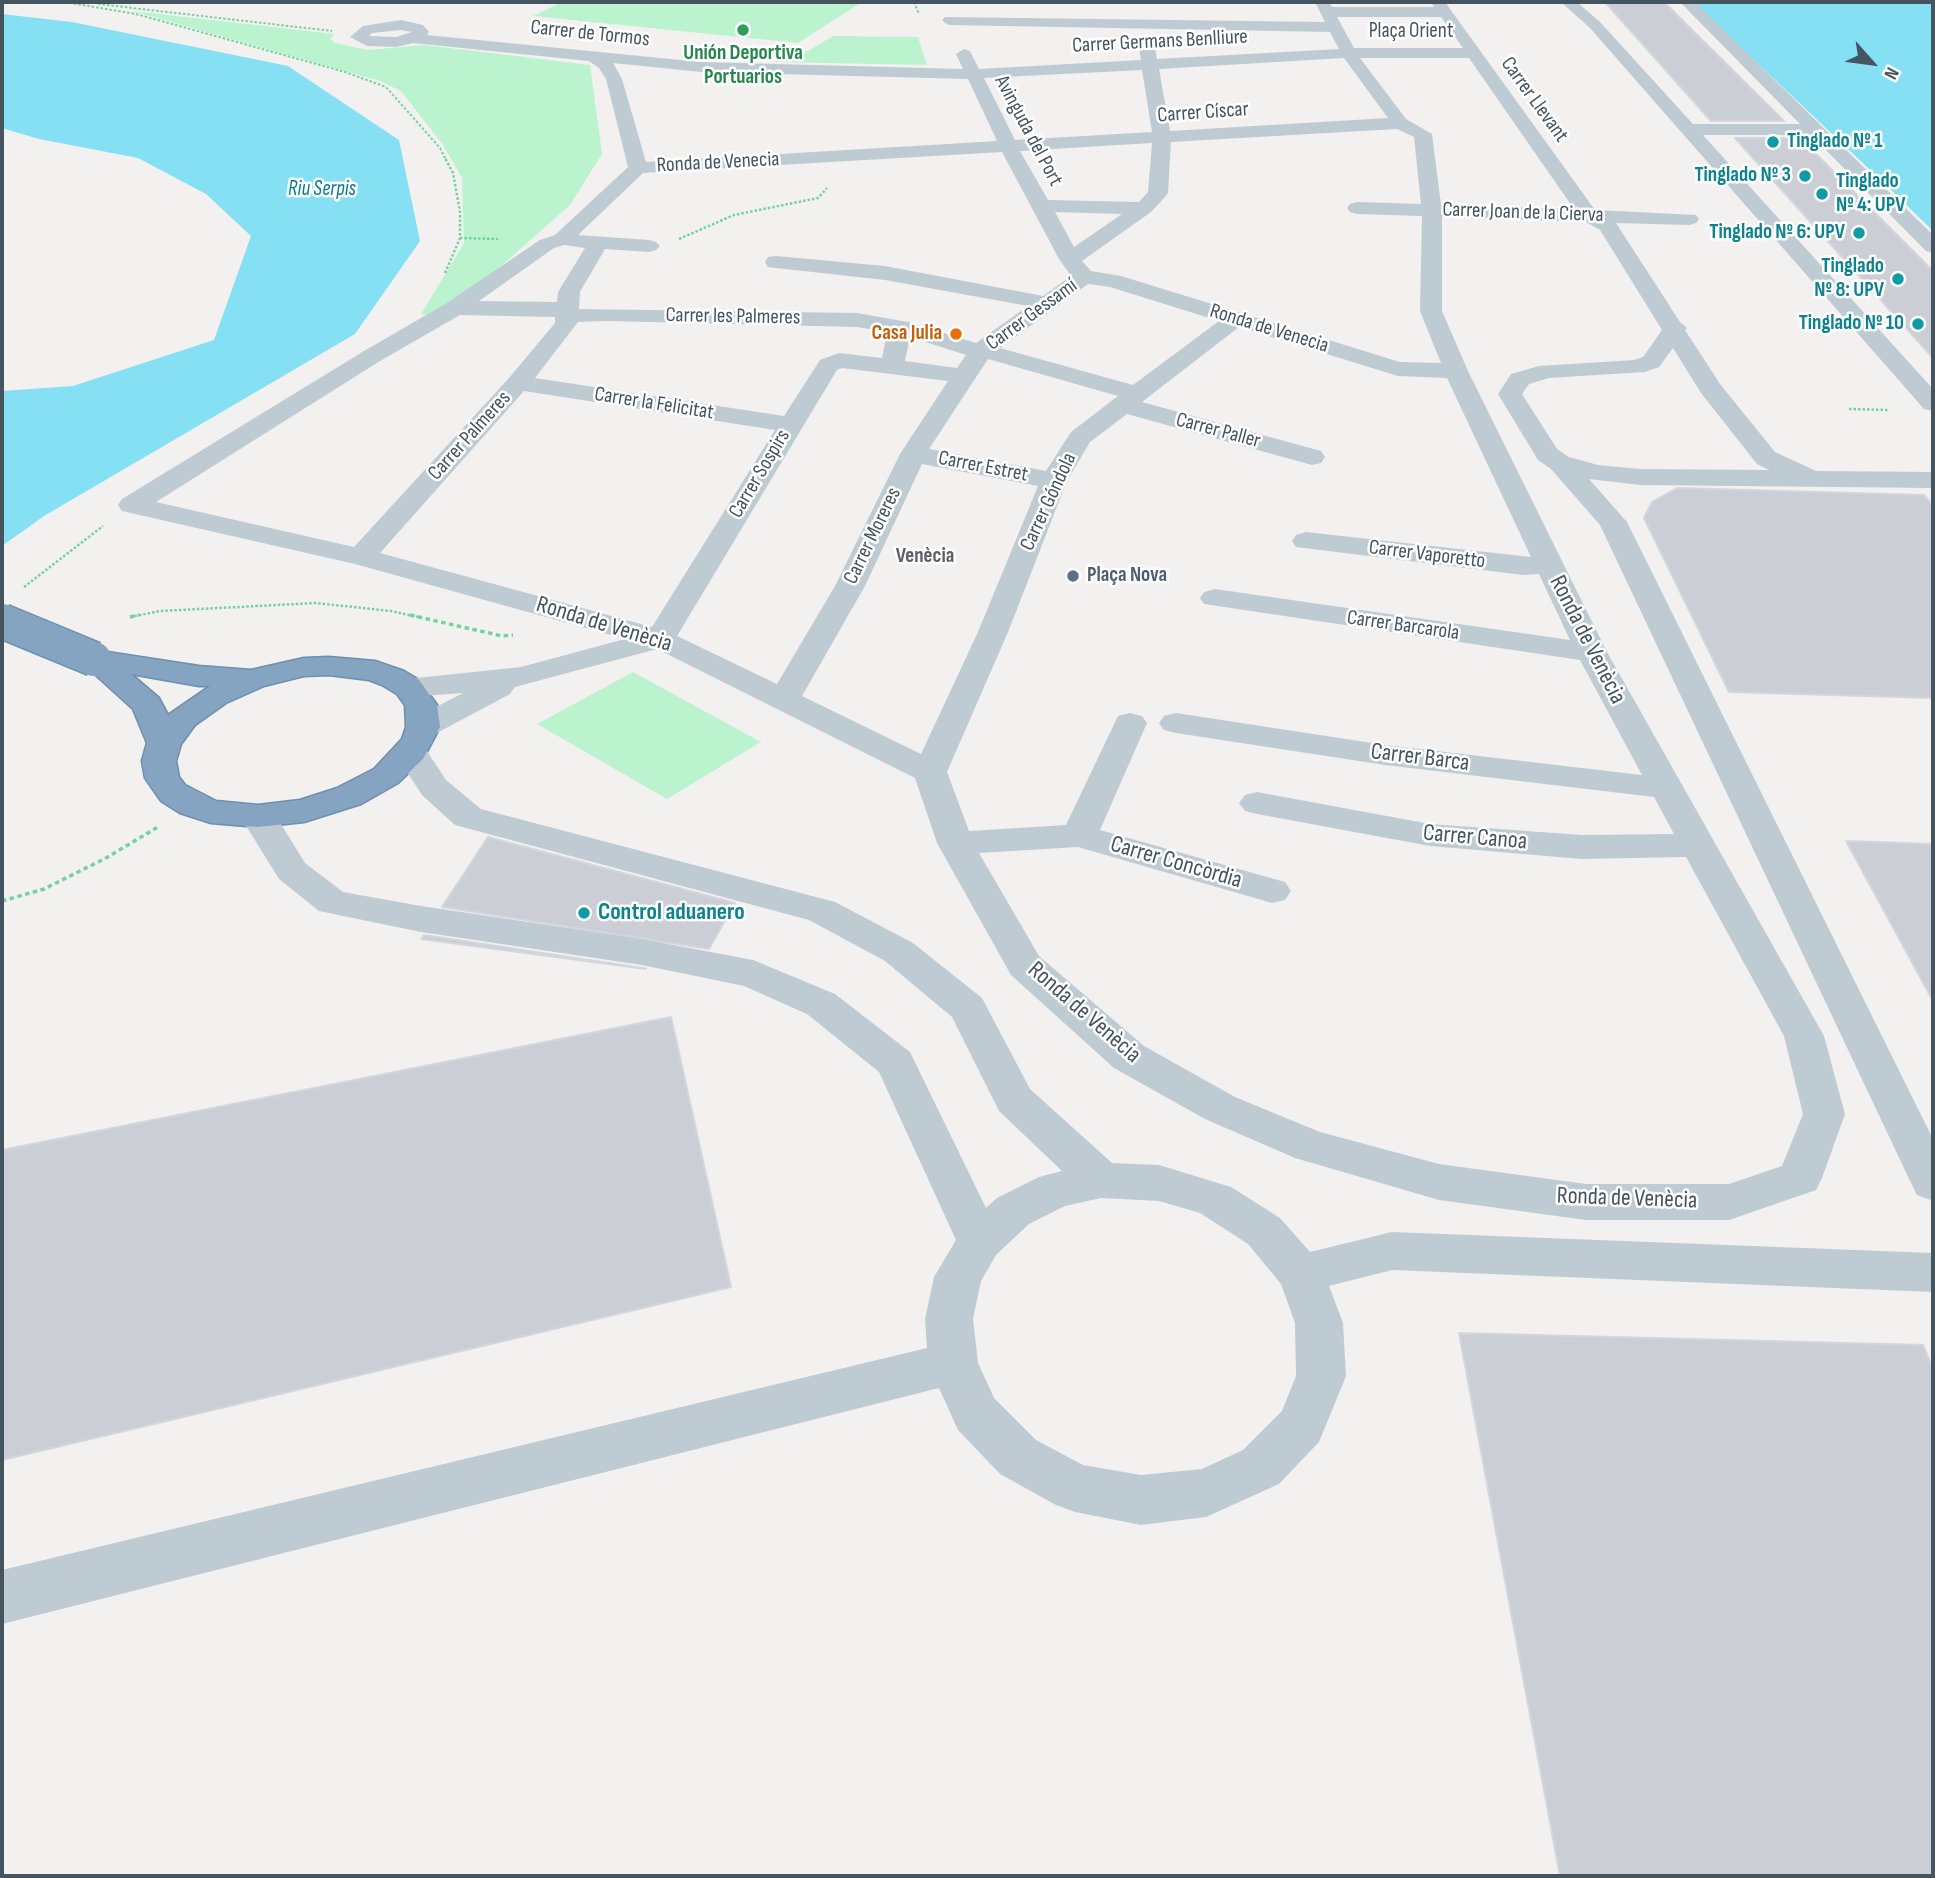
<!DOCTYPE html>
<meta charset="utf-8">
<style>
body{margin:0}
#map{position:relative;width:1935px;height:1878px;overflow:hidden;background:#f3f0f0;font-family:"Sofia Sans Condensed",sans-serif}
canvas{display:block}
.frame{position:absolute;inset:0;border:4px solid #46545f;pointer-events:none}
.north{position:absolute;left:1837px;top:28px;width:70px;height:70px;-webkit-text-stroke:5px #fff;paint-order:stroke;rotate:118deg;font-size:19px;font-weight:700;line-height:28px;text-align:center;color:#46545f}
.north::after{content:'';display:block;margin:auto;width:24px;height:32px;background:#46545f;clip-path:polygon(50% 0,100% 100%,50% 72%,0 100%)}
</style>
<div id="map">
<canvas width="1935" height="1878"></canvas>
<div class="frame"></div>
<div class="north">N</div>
</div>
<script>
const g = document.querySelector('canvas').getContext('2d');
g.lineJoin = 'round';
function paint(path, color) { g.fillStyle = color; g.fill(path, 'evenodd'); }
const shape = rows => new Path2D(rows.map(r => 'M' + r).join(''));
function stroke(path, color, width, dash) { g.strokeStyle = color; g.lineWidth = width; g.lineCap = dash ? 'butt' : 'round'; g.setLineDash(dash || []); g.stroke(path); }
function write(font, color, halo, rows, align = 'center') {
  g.font = font + ' "Sofia Sans Condensed",sans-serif'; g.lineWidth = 5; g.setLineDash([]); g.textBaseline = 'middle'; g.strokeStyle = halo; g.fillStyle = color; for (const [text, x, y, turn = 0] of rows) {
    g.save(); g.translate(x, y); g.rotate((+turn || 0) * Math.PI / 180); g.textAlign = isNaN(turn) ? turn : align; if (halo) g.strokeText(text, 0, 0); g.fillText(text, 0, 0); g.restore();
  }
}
paint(shape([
 [562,2,862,2,798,43,533,16],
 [132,11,334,34,330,39,335,43,368,50,424,45,590,65,602,154,570,205,491,275,430,316,421,314,464,243,462,178,443,145,401,91,380,81],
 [833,36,918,37,927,65,775,62,791,51,808,51],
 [633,672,761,742,667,799,537,724]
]), '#bbf3cf');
paint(shape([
 [1693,2,1933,2,1933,231,1888,187],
 [2,14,72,22,288,66,399,140,420,241,355,334,44,516,2,546,2,391,73,386,214,340,251,236,206,194,138,158,39,139,2,128]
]), '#85e0f3');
const building = shape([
 [1605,2,1664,2,1784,121,1711,121,1605,2],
 [1735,138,1800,138,1933,271,1933,358,1735,138],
 [1677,488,1924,495,1933,506,1933,698,1729,692,1644,518,1652,502,1677,488],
 [488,837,735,903,709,949,442,907,488,837],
 [1846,841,1933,844,1933,1001,1846,841],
 [424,935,642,968,646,969,421,939,424,935],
 [671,1017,731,1287,2,1460,2,1150,671,1017],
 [1459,1333,1923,1345,1933,1369,1933,1876,1560,1876,1459,1333]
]);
paint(building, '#cbcfd5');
stroke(building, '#d3d6dc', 2);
const highway = shape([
 [94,650,199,666,251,670,304,658,329,657,375,661,404,671,419,680,437,705,440,727,423,759,398,783,361,804,304,822,258,827,211,823,180,813,161,801,145,778,142,761,147,743,133,709,78,659,83,652,94,650],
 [131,674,199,686,210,686,168,715,159,698,131,674],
 [329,675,369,680,382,685,397,694,405,705,406,727,402,739,374,769,337,788,300,800,258,805,216,801,185,785,179,777,176,761,181,744,195,725,226,703,264,686,304,676,329,675]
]);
stroke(highway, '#6f8fae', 3);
stroke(shape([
 [65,2,136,14,345,72,386,87,440,148,446,160],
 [914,2,919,14],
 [98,4,332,31]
]), '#71d4a0', 2, [2.5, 2]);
stroke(shape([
 [460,238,498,239],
 [679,239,734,215,818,198,827,188],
 [445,273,460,238,460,212,453,173,445,158],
 [1849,409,1889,410],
 [24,587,103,526],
 [130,617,160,611,316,603,391,611,418,617]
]), '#71d4a0', 2.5, [2.5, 2]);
stroke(shape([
 [410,615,502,636,513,635],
 [130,617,139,615],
 [2,901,44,889,106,858,158,827]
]), '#71d4a0', 3.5, [4.5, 3.5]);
paint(shape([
 [1315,2,1329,2,1332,7,1434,7,1431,2,1445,2,1595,210,1696,215,1699,219,1696,223,1689,225,1616,223,1680,322,1687,328,1685,330,1720,384,1775,452,1816,471,1933,472,1933,488,1640,485,1589,479,1627,522,1933,1139,1933,1201,1917,1195,1911,1183,1600,525,1551,469,1538,460,1498,394,1511,374,1539,366,1634,360,1643,357,1662,330,1600,230,1586,222,1442,217,1442,311,1468,371,1607,652,1824,1036,1845,1114,1822,1178,1816,1190,1729,1220,1586,1220,1439,1200,1295,1158,1205,1119,1114,1068,1011,975,937,843,915,778,657,649,515,687,510,694,435,734,423,737,411,734,406,727,411,720,463,693,408,697,397,694,392,687,397,680,521,667,625,639,355,564,122,511,118,505,122,499,364,351,447,303,540,240,555,235,628,167,606,79,599,68,589,61,413,43,396,47,367,46,350,37,363,26,401,20,423,25,429,32,427,35,701,62,963,69,956,54,964,49,970,51,979,69,1141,60,1138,42,1146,37,1154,42,1157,59,1339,49,1330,32,950,25,945,23,942,20,945,17,1325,22,1315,2],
 [1337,17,1441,17,1463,48,1354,48,1337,17],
 [401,30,412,32,396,37,369,36,372,33,401,30],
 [1344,58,1388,118,1170,131,1159,69,1344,58],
 [1360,58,1469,58,1574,209,1441,205,1432,134,1406,119,1360,58],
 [613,63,701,72,968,79,997,141,646,162,622,79,613,63],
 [1142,70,1152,132,1015,140,984,78,1142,70],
 [1397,129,1414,137,1421,204,1357,202,1350,204,1347,208,1350,212,1357,214,1422,216,1420,311,1441,363,1400,362,1121,276,1091,271,1082,261,1151,212,1165,197,1168,193,1171,142,1397,129],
 [1152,143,1148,192,1139,202,1048,200,1020,151,1152,143],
 [1002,152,1059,259,1071,276,1043,296,885,266,776,256,768,257,765,262,768,267,776,268,885,280,1028,306,976,343,908,322,857,313,579,309,580,292,605,249,649,252,656,250,660,246,656,242,649,240,578,235,643,173,1002,152],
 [1055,212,1122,214,1074,247,1055,212],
 [564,245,585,248,558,292,557,302,479,301,554,248,564,245],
 [1088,284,1110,287,1219,321,1133,385,1000,348,1088,284],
 [460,315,555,317,555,323,509,378,354,547,156,502,380,361,460,315],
 [607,321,857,327,887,332,882,358,839,353,820,360,784,416,535,378,578,322,607,321],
 [1239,327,1398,376,1447,378,1531,557,1306,532,1296,535,1292,541,1296,547,1523,575,1539,574,1570,640,1215,589,1204,592,1200,598,1204,604,1580,660,1642,775,1385,745,1176,713,1164,716,1159,723,1164,730,1176,733,1385,765,1654,797,1674,834,1582,835,1430,824,1257,792,1245,795,1239,803,1245,811,1257,814,1430,846,1582,859,1686,857,1784,1036,1803,1114,1782,1166,1729,1184,1586,1184,1439,1164,1320,1132,1235,1097,1144,1046,1039,956,979,853,1078,847,1272,903,1285,900,1291,891,1285,882,1100,830,1147,723,1142,716,1130,713,1118,716,1066,825,969,831,947,772,1008,632,1067,481,1090,442,1127,414,1312,465,1321,463,1325,457,1321,451,1142,402,1239,327],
 [910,337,966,355,957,368,905,361,910,337],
 [1673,348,1701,393,1757,464,1769,470,1640,469,1598,465,1569,457,1557,449,1522,394,1529,384,1549,378,1645,372,1659,367,1673,348],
 [988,359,1118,396,1071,432,1046,471,929,449,988,359],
 [842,368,948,381,900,454,835,586,777,684,677,636,837,370,842,368],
 [524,391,775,430,652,627,380,553,524,391],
 [922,464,1038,486,978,632,921,754,802,696,865,586,922,464],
 [1561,2,1577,2,1600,22,1693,124,1800,124,1680,2,1695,2,1933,235,1933,253,1926,251,1811,135,1703,135,1933,389,1933,411,1924,409,1590,28,1561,2],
 [411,742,423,745,446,780,481,809,835,902,913,943,982,998,1030,1089,1112,1163,1159,1165,1231,1187,1280,1218,1310,1252,1392,1232,1933,1253,1933,1292,1392,1270,1329,1286,1343,1323,1346,1376,1319,1442,1279,1484,1206,1517,1141,1525,1075,1512,1056,1505,1000,1474,958,1430,939,1388,2,1624,2,1570,927,1348,925,1319,934,1277,956,1240,879,1072,807,1014,744,986,642,965,421,932,319,911,279,879,240,816,245,808,258,805,271,808,305,863,343,892,421,906,642,939,753,960,835,994,910,1052,986,1208,997,1198,1039,1177,1062,1171,999,1111,952,1017,885,961,809,920,455,825,422,795,394,752,399,745,411,742],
 [1101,1198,1159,1201,1200,1213,1248,1244,1281,1284,1295,1323,1296,1376,1282,1411,1243,1450,1202,1469,1141,1475,1083,1465,1036,1440,994,1398,978,1363,973,1319,981,1281,996,1255,1029,1224,1065,1206,1101,1198]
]), '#bfcbd3');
paint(highway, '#84a4c2');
const highwayBridge = shape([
 [2,621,94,659]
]);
stroke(highwayBridge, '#6f8fae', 37, []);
stroke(highwayBridge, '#84a4c2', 34);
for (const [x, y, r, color] of [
 [743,30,7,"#2e9e5b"],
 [1773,142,7,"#0f9aa8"],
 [1805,176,7,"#0f9aa8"],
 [1822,194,7,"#0f9aa8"],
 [1859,233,7,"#0f9aa8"],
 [1898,279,7,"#0f9aa8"],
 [1918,324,7,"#0f9aa8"],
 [956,334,7,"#e8710a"],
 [1073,576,7,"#5c6f8a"],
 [584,913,7,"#0f9aa8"]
]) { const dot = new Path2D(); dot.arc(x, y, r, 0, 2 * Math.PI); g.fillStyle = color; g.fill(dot); stroke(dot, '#fff', 2.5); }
write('21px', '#46545f', '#fff', [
 ["Plaça Orient",1411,32],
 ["Carrer de Tormos",590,34,6],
 ["Carrer Germans Benlliure",1160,42,-3],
 ["Carrer Llevant",1534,100,54],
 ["Carrer Císcar",1203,113,-4],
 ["Avinguda del Port",1028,131,62],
 ["Ronda de Venecia",718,163,-3],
 ["Carrer Joan de la Cierva",1523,213,2],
 ["Carrer Gessamí",1032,315,-36],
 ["Carrer les Palmeres",733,317,1],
 ["Ronda de Venecia",1269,329,17],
 ["Carrer la Felicitat",654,404,9],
 ["Carrer Paller",1218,431,15],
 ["Carrer Palmeres",470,436,-48],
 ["Carrer Estret",983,467,11],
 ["Carrer Sospirs",760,474,-59],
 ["Carrer Góndola",1049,502,-65],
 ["Carrer Moreres",873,536,-64],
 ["Carrer Vaporetto",1427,555,7],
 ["Carrer Barcarola",1403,626,8]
]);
write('bold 21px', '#27864d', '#fff', [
 ["Unión Deportiva",743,54],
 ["Portuarios",743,78]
]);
write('bold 21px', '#0d838f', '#fff', [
 ["Tinglado Nº 1",1787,142,"left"],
 ["Tinglado Nº 3",1791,176],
 ["Tinglado",1836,182,"left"],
 ["Nº 4: UPV",1836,206,"left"],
 ["Tinglado Nº 6: UPV",1845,233],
 ["Tinglado",1884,267],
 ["Nº 8: UPV",1884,291],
 ["Tinglado Nº 10",1904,324]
], 'right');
write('italic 21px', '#047c96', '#fff', [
 ["Riu Serpis",322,190]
]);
write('bold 21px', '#c56008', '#fff', [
 ["Casa Julia",942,334]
], 'right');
write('bold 21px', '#5c6066', '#fff', [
 ["Venècia",925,557]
]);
write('bold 21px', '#4e5e75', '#fff', [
 ["Plaça Nova",1087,576]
], 'left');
write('24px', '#46545f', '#fff', [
 ["Ronda de Venècia",604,625,17],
 ["Ronda de Venècia",1587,640,63],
 ["Carrer Barca",1420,758,7],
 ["Carrer Canoa",1475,838,5],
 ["Carrer Concòrdia",1176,863,16],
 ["Ronda de Venècia",1084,1013,41],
 ["Ronda de Venècia",1627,1199,2]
]);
write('bold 24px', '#0d838f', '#fff', [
 ["Control aduanero",598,913]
], 'left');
</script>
